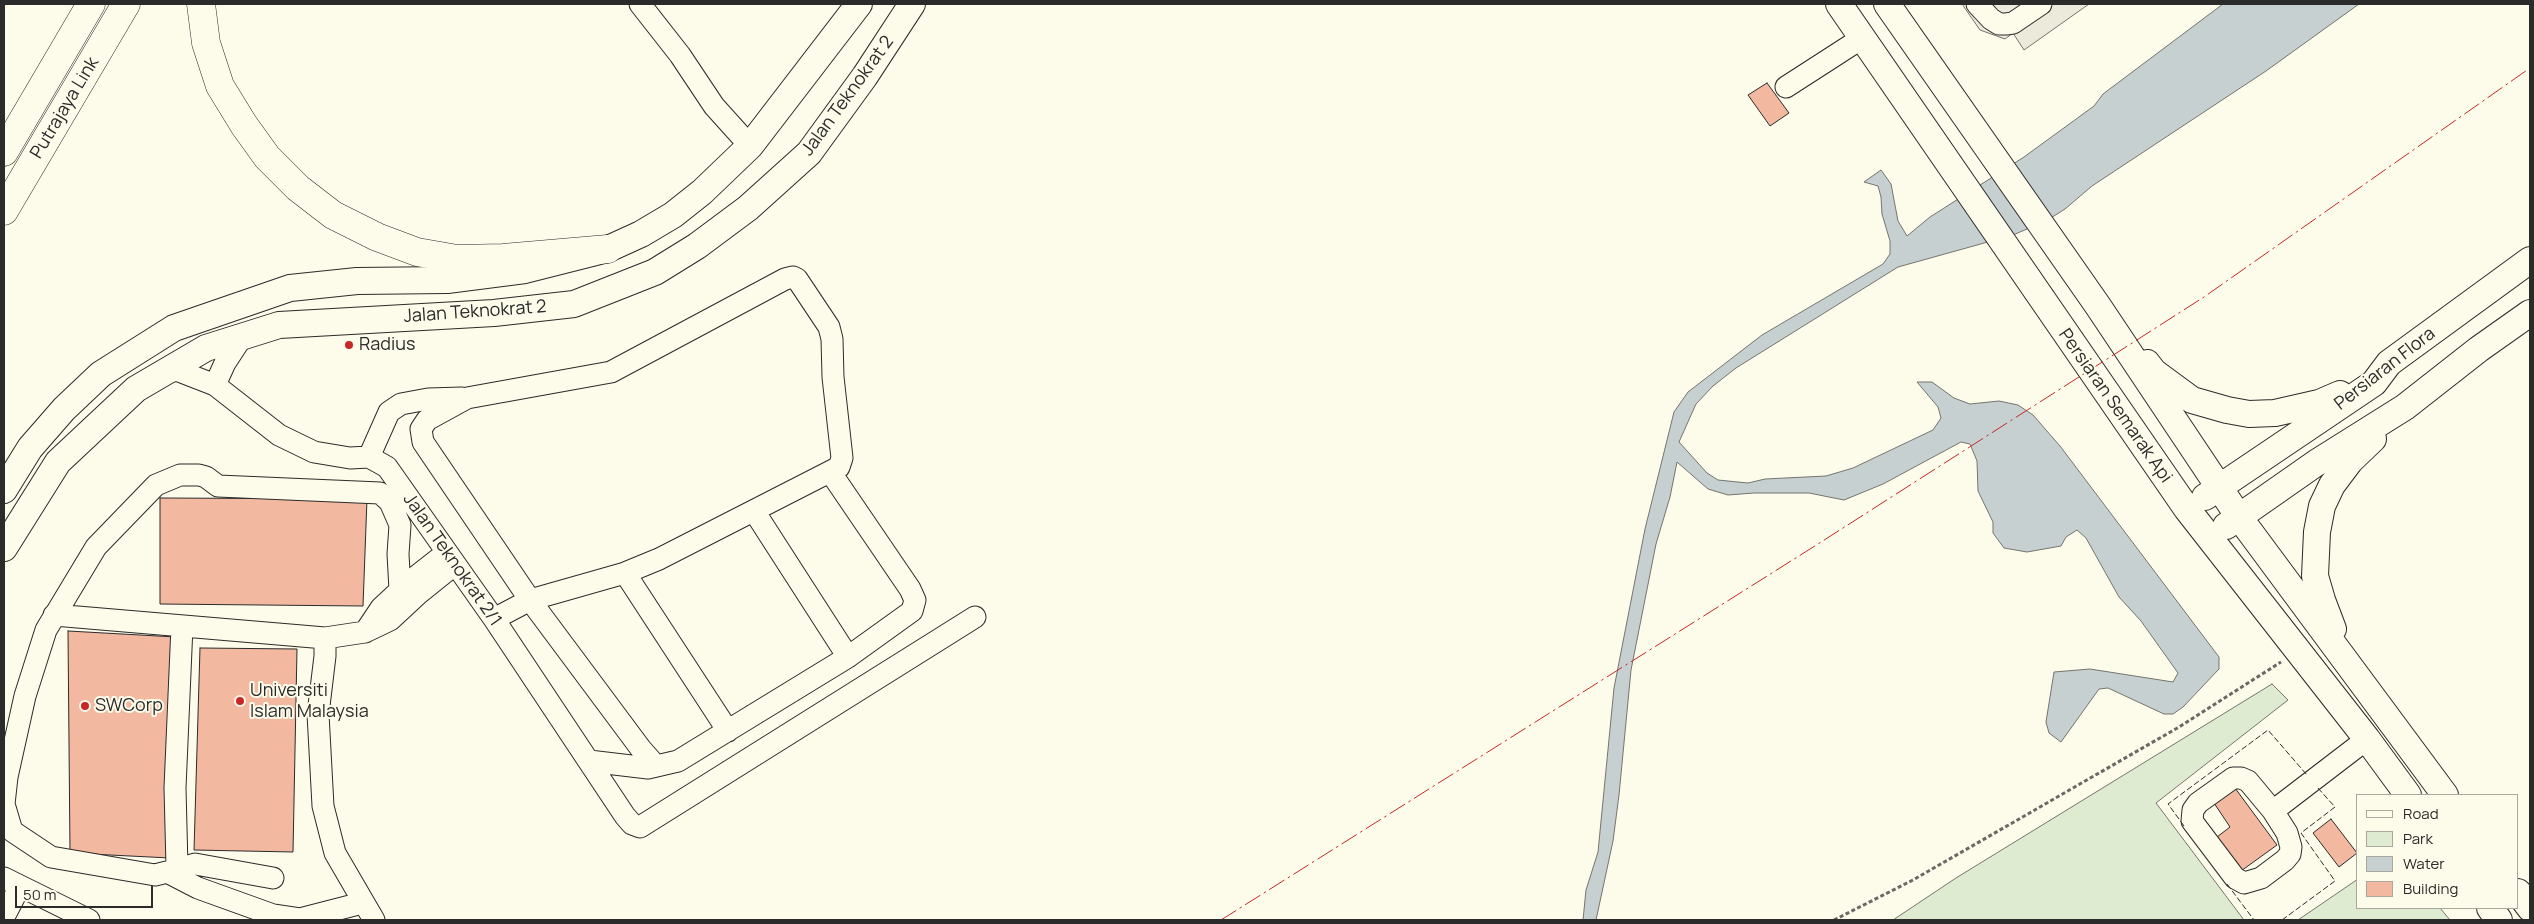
<!DOCTYPE html>
<style>
body{margin:0}
#map{position:relative;width:2534px;height:924px;overflow:hidden;background:#fdfbea;font-family:Manrope,sans-serif}
canvas{display:block}
.frame{position:absolute;inset:0;border:5px solid #2b2b2b;pointer-events:none}
.legend{position:absolute;left:2356px;top:794px;width:162px;height:115px;box-sizing:border-box;background:#fdfbea;border:1px solid #a9a89e;margin:0;padding:6px 9px;list-style:none;font-size:15px;color:#2b2b2b}
.legend li{display:flex;align-items:center;gap:10px;height:25px}
.legend b{width:25px;border:1px solid #a9a89e}
.scale{position:absolute;left:15px;top:886px;width:138px;height:22px;box-sizing:border-box;border:2px solid #2b2b2b;border-top:0;padding-left:6px;font-size:15px;line-height:18px;white-space:nowrap;color:#2b2b2b;-webkit-text-stroke:4px #fdfbea;paint-order:stroke}
</style>
<div id="map">
<canvas width="2534" height="924"></canvas>
<div class="frame"></div>
<ul class="legend">
<li><b style="height:6px;background:#fdfbea"></b>Road</li>
<li><b style="height:14px;background:#deebd1"></b>Park</li>
<li><b style="height:14px;background:#c7d0d0"></b>Water</li>
<li><b style="height:14px;background:#f2b8a0"></b>Building</li>
</ul>
<div class="scale">50 m</div>
</div>
<script>
const g = document.querySelector('canvas').getContext('2d');
g.lineJoin = 'round';
function paint(path, color) { g.fillStyle = color; g.fill(path, 'evenodd'); }
const shape = rows => new Path2D(rows.map(r => 'M' + r).join(''));
function stroke(path, color, width, dash) { g.strokeStyle = color; g.lineWidth = width; g.lineCap = dash ? 'butt' : 'round'; g.setLineDash(dash || []); g.stroke(path); }
function write(font, color, halo, rows, align = 'center') {
  g.font = font + ' Manrope,sans-serif'; g.lineWidth = 4; g.setLineDash([]); g.textBaseline = 'middle'; g.strokeStyle = halo; g.fillStyle = color; for (const [text, x, y, turn = 0] of rows) {
    g.save(); g.translate(x, y); g.rotate((+turn || 0) * Math.PI / 180); g.textAlign = isNaN(turn) ? turn : align; if (halo) g.strokeText(text, 0, 0); g.fillText(text, 0, 0); g.restore();
  }
}
const green = shape([
 [2272,684,2288,700,2156,803,2244,920,1893,920,1956,878,2272,684],
 [2358,879,2358,908,2440,908,2450,920,2298,920,2358,879]
]);
paint(green, '#deebd1');
stroke(green, '#74746e', 1);
const parking = shape([
 [1962,4,2089,4,2024,50,2013,33,2005,39,1980,30,1962,4]
]);
paint(parking, '#eceadb');
stroke(parking, '#74746e', 1);
const water = shape([
 [2223,4,2359,4,2266,71,2092,186,2065,209,2046,221,2013,235,1898,267,1736,368,1713,386,1696,404,1679,442,1707,473,1718,480,1748,483,1765,479,1826,476,1853,468,1933,430,1941,418,1938,407,1917,382,1932,382,1954,398,1970,404,1999,401,2018,405,2033,415,2060,446,2219,657,2219,669,2183,707,2173,714,2164,714,2108,688,2099,689,2061,742,2049,733,2046,722,2054,672,2090,669,2173,682,2178,673,2141,621,2119,597,2086,538,2077,530,2066,537,2061,546,2027,552,2004,548,1993,533,1993,522,1978,491,1977,461,1970,444,1961,442,1883,484,1844,500,1809,493,1754,493,1728,495,1708,489,1677,462,1670,497,1656,544,1631,670,1619,795,1613,841,1596,920,1583,920,1586,890,1598,852,1614,688,1645,529,1674,412,1688,392,1762,335,1883,264,1890,254,1890,241,1882,214,1881,197,1878,186,1864,182,1881,170,1891,184,1898,221,1907,236,1930,217,2024,157,2094,106,2103,94,2223,4]
]);
paint(water, '#c7d0d0');
stroke(water, '#74746e', 1);
const building = shape([
 [1767,83,1789,113,1770,126,1748,95,1767,83],
 [160,498,367,499,363,606,160,604,160,498],
 [68,631,176,637,170,858,70,853,68,631],
 [200,648,297,649,293,852,194,850,200,648],
 [2235,788,2277,845,2241,871,2217,837,2230,827,2214,803,2235,788],
 [2331,819,2357,853,2339,867,2313,833,2331,819]
]);
paint(building, '#f2b8a0');
stroke(building, '#2b2b2b', 1);
const minor = shape([
 [640,4,680,55,714,106,750,146],
 [1977,4,1991,19,1999,24,2006,24,2013,23,2041,4],
 [1786,87,1862,38],
 [169,370,179,371,215,385,279,435,314,452,350,458,369,457,387,467,494,619,625,816,632,824,640,827,975,617],
 [215,385,225,363,242,337],
 [369,457,389,412,401,404,428,399,462,398],
 [754,511,848,657],
 [625,573,728,731],
 [54,615,325,638,365,632,390,620,418,594,454,565],
 [494,619,530,600,625,573,659,559,839,467,842,458,833,377,832,339,829,327,797,279,793,277,785,279,611,372,467,398,427,420,421,429,423,442,530,600,641,749,656,766],
 [365,632,381,608,409,582,446,553],
 [325,638,325,656,318,714,323,806,335,853,374,920],
 [589,761,648,768,678,761,848,657,912,611,915,600,910,589,831,473],
 [2273,811,2287,833,2291,847,2290,854,2285,860,2261,878,2244,883,2235,878,2192,821,2193,810,2198,803,2233,778,2241,778,2248,781,2273,811,2367,739],
 [177,867,175,788,182,626],
 [167,872,195,864,273,878],
 [4,878,89,920],
 [362,903,300,919,273,915,198,888,167,872,155,875,51,857,12,831,4,804,7,777,25,696,46,630,96,547,156,485,180,475,199,475,206,477,218,486,380,493,390,502,400,525,398,554,400,590],
 [4,917,20,886]
]);
const major = shape([
 [1839,4,2187,509,2367,739,2408,795],
 [1887,4,2098,306,2239,517,2445,795],
 [2147,363,2154,372,2192,400,2227,410,2249,414,2275,413,2319,403,2340,394],
 [4,490,30,448,64,409,101,374,174,328,290,288,357,281,447,280,525,270,608,249,641,234,673,215,702,192,750,146,859,4],
 [2205,497,2374,383,2389,363,2530,260],
 [2226,526,2319,461,2405,407,2479,349,2530,313],
 [4,548,58,462,136,389,206,348,279,325,494,313,574,304,655,272,697,246,748,208,809,153,865,76,912,4],
 [2333,629,2322,600,2315,576,2317,532,2322,506,2332,485,2350,461,2373,439],
 [2518,892,2530,908],
 [2490,908,2499,920]
]);
const highway = shape([
 [201,4,206,43,220,86,244,125,267,157,298,188,333,215,377,237,417,252,457,259,503,258,608,249],
 [4,152,91,4],
 [4,211,126,4]
]);
stroke(minor, '#2b2b2b', 23);
stroke(major, '#2b2b2b', 28);
stroke(highway, '#2b2b2b', 29);
stroke(shape([
 [1834,920,1913,880,2179,727,2281,662]
]), '#6a6964', 3, [4, 2.5]);
stroke(minor, '#fdfbea', 21);
stroke(major, '#fdfbea', 26);
stroke(highway, '#fdfbea', 28);
stroke(shape([
 [2184,826,2168,804,2268,730,2307,775],
 [2227,884,2254,920],
 [2282,920,2335,881,2301,833,2335,807,2317,787]
]), '#2b2b2b', 1, [6, 2.5]);
stroke(shape([
 [1221,920,1818,544,2204,297,2530,68]
]), '#c62828', 1, [18, 4, 2.5, 4]);
for (const [x, y, r, color] of [
 [349,345,5,"#c62828"],
 [240,701,5,"#c62828"],
 [85,706,5,"#c62828"]
]) { const dot = new Path2D(); dot.arc(x, y, r, 0, 2 * Math.PI); g.fillStyle = color; g.fill(dot); stroke(dot, '#fdfbea', 2); }
write('18px', '#2b2b2b', '#fdfbea', [
 ["Jalan Teknokrat 2",848,96,-54],
 ["Putrajaya Link",65,108,-59],
 ["Jalan Teknokrat 2",475,312,-4],
 ["Persiaran Flora",2385,369,-38],
 ["Persiaran Semarak Api",2115,406,55],
 ["Jalan Teknokrat 2/1",452,560,55]
]);
write('18px', '#2b2b2b', '#fdfbea', [
 ["Radius",359,345],
 ["Universiti",250,691],
 ["Islam Malaysia",250,712],
 ["SWCorp",95,706]
], 'left');
</script>
